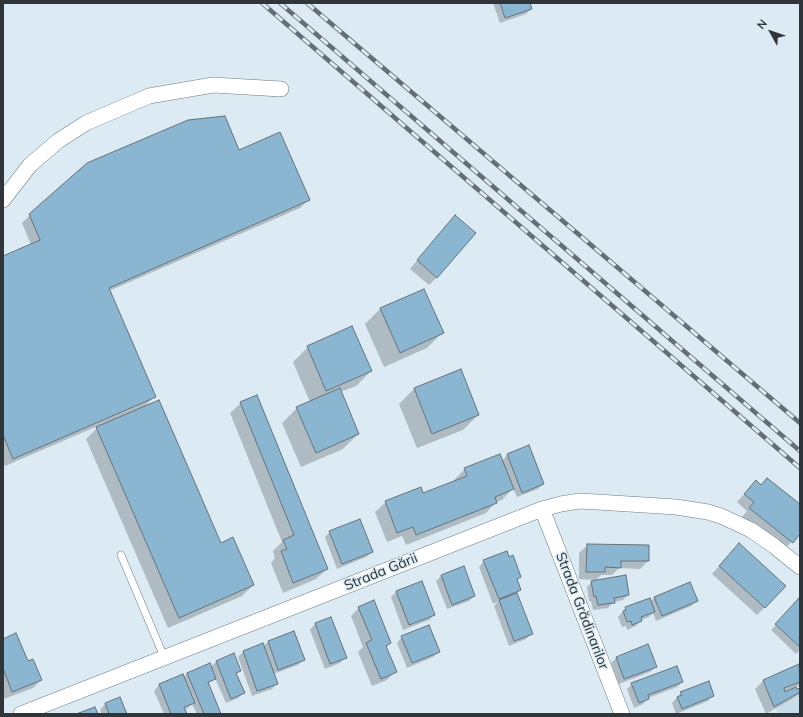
<!DOCTYPE html>
<meta charset="utf-8">
<style>
body{margin:0}
#map{position:relative;width:803px;height:717px;overflow:hidden;background:#dbeaf3;font-family:Mulish,sans-serif}
canvas{display:block}
.frame{position:absolute;inset:0;border:4px solid #2f3538;pointer-events:none}
.north{position:absolute;left:751px;top:12px;width:40px;height:40px;-webkit-text-stroke:3px #dbeaf3;paint-order:stroke;rotate:310deg;font-size:11px;font-weight:700;line-height:16px;text-align:center;color:#2f3538}
.north::after{content:'';display:block;margin:auto;width:14px;height:18px;background:#2f3538;clip-path:polygon(50% 0,100% 100%,50% 72%,0 100%)}
</style>
<div id="map">
<canvas width="803" height="717"></canvas>
<div class="frame"></div>
<div class="north">N</div>
</div>
<script>
const g = document.querySelector('canvas').getContext('2d');
g.lineJoin = 'round';
function paint(path, color) { g.fillStyle = color; g.fill(path, 'evenodd'); }
const shape = rows => new Path2D(rows.map(r => 'M' + r).join(''));
function stroke(path, color, width, dash) { g.strokeStyle = color; g.lineWidth = width; g.lineCap = dash ? 'butt' : 'round'; g.setLineDash(dash || []); g.stroke(path); }
function write(font, color, halo, rows, align = 'center') {
  g.font = font + ' Mulish,sans-serif'; g.lineWidth = 3; g.setLineDash([]); g.textBaseline = 'middle'; g.strokeStyle = halo; g.fillStyle = color; for (const [text, x, y, turn = 0] of rows) {
    g.save(); g.translate(x, y); g.rotate((+turn || 0) * Math.PI / 180); g.textAlign = isNaN(turn) ? turn : align; if (halo) g.strokeText(text, 0, 0); g.fillText(text, 0, 0); g.restore();
  }
}
paint(shape([
 [800,693,800,714,778,714,776,708]
]), '#c8ddea');
paint(shape([
 [493,3,529,3,531,9,526,14,500,23],
 [239,151,308,200,300,208,109,291,155,396,144,407,220,544,253,585,242,596,168,628,86,439,100,425,5,466,3,462,3,258,31,245,22,223,30,215],
 [447,225,437,277,429,285,410,269],
 [423,290,442,333,427,348,384,367,365,324,380,309],
 [308,347,371,371,356,386,340,392,358,434,343,449,301,467,282,423,297,408,310,402,293,362],
 [414,389,478,415,463,430,417,448,399,404],
 [241,403,327,569,316,579,283,593,271,563,275,558,273,551,282,542,230,413],
 [507,455,543,484,538,489,517,497,513,488,502,500,496,502,486,513,406,545,402,536,387,542,375,512,386,502,423,495,455,482,454,480,465,469,502,461],
 [756,481,761,486,800,506,800,532,784,550,742,517,747,511,737,502],
 [330,532,372,552,366,557,337,569,325,537],
 [588,545,648,561,640,569,619,568,612,575,601,575,595,581,628,595,623,600,613,602,608,608,593,610,591,601,589,601,587,587,594,580,579,579,579,553],
 [731,553,765,607,757,615,712,574],
 [484,561,520,577,517,580,520,590,516,594,531,634,526,639,509,646,494,606,499,601,493,604,479,567],
 [464,567,474,596,469,601,447,609,436,581,441,576],
 [422,582,434,615,429,620,403,630,391,597,396,592],
 [690,584,697,601,691,606,656,621,653,613,649,617,641,620,636,626,627,630,626,626,622,627,618,617,626,608,650,602,654,598],
 [800,600,800,650,796,654,771,630],
 [359,608,390,643,385,648,395,672,387,680,372,686,358,652,363,647,351,616],
 [331,618,345,657,340,663,325,669,310,630,315,624],
 [402,637,439,652,433,657,407,668,397,643],
 [3,640,27,663,41,680,33,688,4,699,3,696],
 [268,642,304,659,298,665,273,674,277,683,272,689,252,696,238,657,243,652,263,646],
 [234,655,240,670,236,674,244,693,238,698,226,703,215,678,208,684,220,714,197,714,192,704,188,708,184,710,186,714,164,714,154,691,159,685,182,676,183,678,187,673,210,667,216,662],
 [616,658,656,667,650,672,619,684,611,663],
 [798,666,800,669,800,685,795,688,796,691,800,689,800,694,766,714,755,689,763,681],
 [682,682,677,687,648,698,643,704,634,708,627,689,632,684],
 [681,693,713,696,708,701,676,714,672,703],
 [119,698,126,714,102,714,100,710,105,704]
]), '#0003');
const building = shape([
 [500,3,530,3,532,9,505,18,500,3],
 [225,116,239,150,280,132,310,200,109,288,156,397,13,459,3,435,3,256,40,240,29,214,87,163,188,120,225,116],
 [455,215,476,233,437,278,417,260,455,215],
 [424,289,444,333,400,353,380,308,424,289],
 [352,326,372,371,326,391,307,346,352,326],
 [461,369,479,415,432,434,414,388,461,369],
 [340,388,359,434,316,453,296,407,340,388],
 [257,395,328,569,293,583,281,551,287,549,283,540,294,535,240,402,257,395],
 [159,400,221,543,233,537,254,585,179,618,96,427,159,400],
 [529,445,544,484,522,493,507,454,529,445],
 [500,454,514,489,495,497,497,503,416,535,413,527,397,533,385,501,421,487,423,493,467,476,464,468,500,454],
 [767,478,800,504,800,534,793,543,749,508,754,502,744,494,756,480,761,485,767,478],
 [360,519,373,552,342,564,329,531,360,519],
 [739,543,786,586,765,608,719,566,739,543],
 [587,544,649,545,649,561,621,561,621,568,605,567,605,572,586,572,587,544],
 [507,551,509,557,513,555,521,577,517,579,521,590,499,599,483,560,507,551],
 [464,566,475,596,452,605,441,575,464,566],
 [626,575,629,595,614,598,615,603,598,605,596,596,594,597,591,581,626,575],
 [422,581,435,615,409,625,396,591,422,581],
 [690,582,698,601,662,616,654,597,690,582],
 [517,593,533,634,514,641,499,600,517,593],
 [650,598,655,612,641,617,642,621,632,625,631,621,627,622,623,611,626,610,625,607,650,598],
 [799,598,800,599,800,647,775,624,799,598],
 [374,600,391,643,386,646,397,672,381,679,366,643,372,640,358,607,374,600],
 [331,617,347,658,330,664,315,623,331,617],
 [429,625,440,652,412,663,401,636,429,625],
 [294,631,305,660,278,670,268,641,294,631],
 [16,633,28,661,33,659,42,680,12,692,3,668,3,639,16,633],
 [263,643,278,684,257,691,243,651,263,643],
 [648,644,657,667,624,679,616,657,648,644],
 [234,653,241,671,236,673,245,693,231,699,216,661,234,653],
 [210,663,216,679,208,682,221,714,204,714,187,673,210,663],
 [799,664,800,682,784,688,785,692,796,687,797,689,800,688,800,692,774,707,763,680,799,664],
 [677,666,683,682,648,695,649,699,639,703,631,683,677,666],
 [183,674,195,703,184,707,187,714,171,714,159,684,183,674],
 [709,681,714,696,682,709,677,697,682,695,680,692,709,681],
 [120,697,127,714,109,714,105,703,120,697],
 [95,707,98,714,76,714,95,707]
]);
paint(building, '#8bb6d1');
stroke(building, '#65727a', 1);
const lane = shape([
 [121,555,164,657]
]);
const street = shape([
 [3,200,30,165,58,141,86,123,149,96,213,85,281,89],
 [542,509,622,714],
 [21,714,542,509,561,504,579,501,597,502,676,507,708,512,721,516,751,530,774,546,800,567]
]);
stroke(lane, '#6f7c84', 8);
stroke(street, '#6f7c84', 16);
stroke(lane, '#fff', 7);
stroke(street, '#fff', 15);
const rail = shape([
 [262,3,800,468],
 [280,3,800,451],
 [307,3,800,423]
]);
stroke(rail, '#656e73', 4.5);
stroke(rail, '#dbeaf3', 3, [9]);
write('14px', '#2f3538', '#dbeaf3', [
 ["Strada Gării",381,572,-22],
 ["Strada Grădinarilor",582,611,69]
]);
</script>
